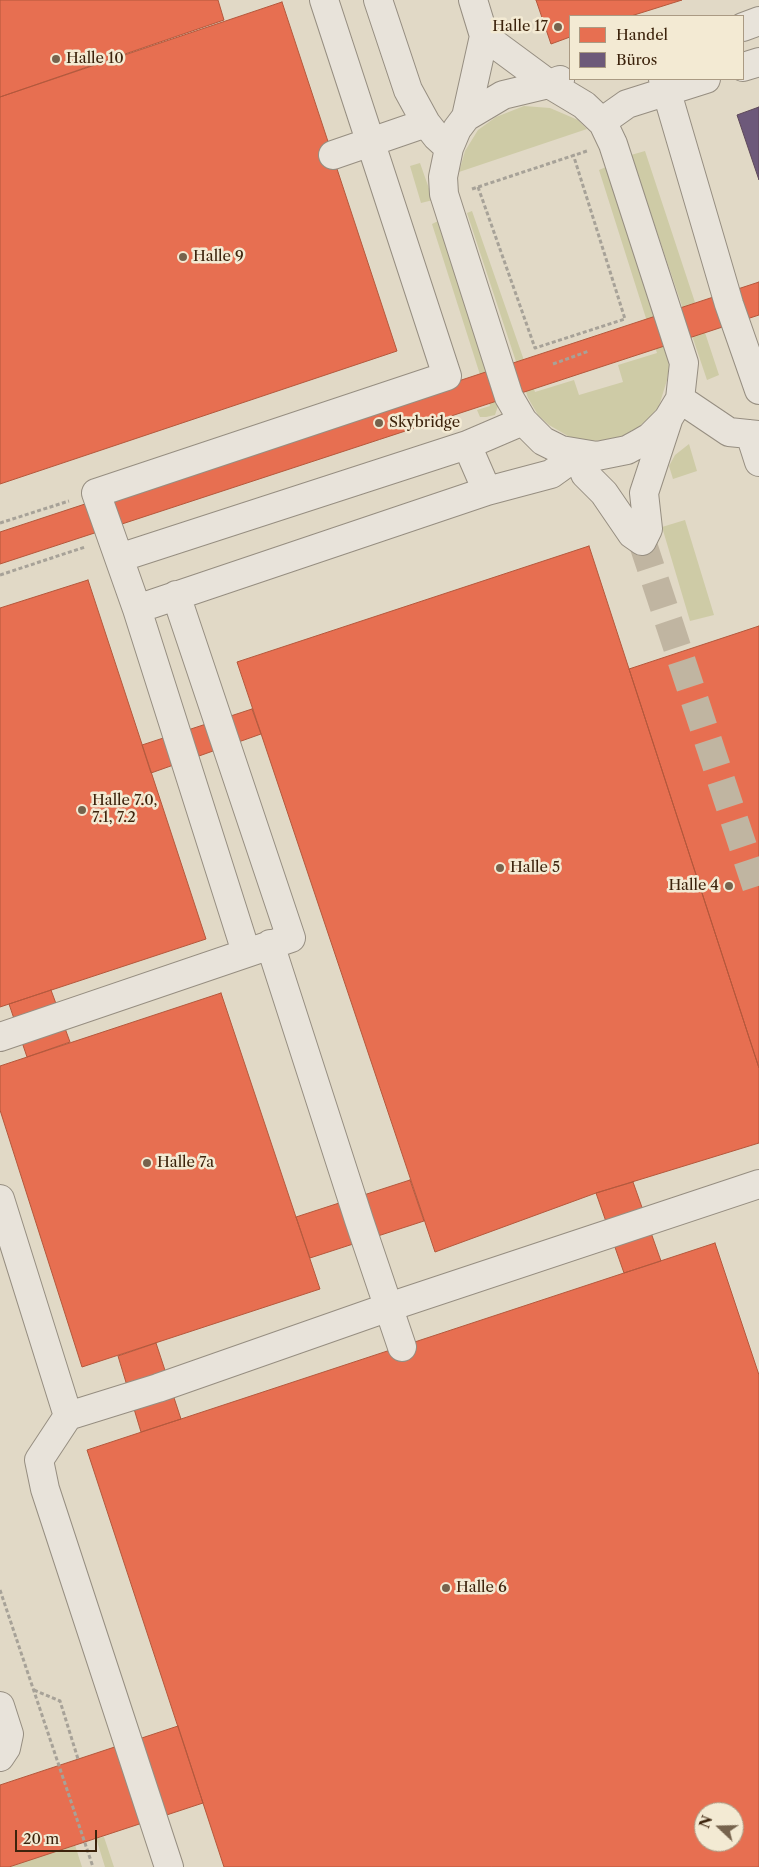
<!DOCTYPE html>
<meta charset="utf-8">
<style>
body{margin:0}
#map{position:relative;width:759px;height:1867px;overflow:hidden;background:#e1d9c6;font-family:"Libre Caslon Text",serif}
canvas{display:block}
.legend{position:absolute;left:569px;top:15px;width:175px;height:65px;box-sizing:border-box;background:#f3ead3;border:1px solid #aa9a83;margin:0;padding:6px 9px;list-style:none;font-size:15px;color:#3c230c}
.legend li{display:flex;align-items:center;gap:10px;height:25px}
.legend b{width:25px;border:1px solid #aa9a83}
.north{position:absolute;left:694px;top:1802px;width:50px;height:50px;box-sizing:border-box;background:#f3ead3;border:1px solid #aa9a83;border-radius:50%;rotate:291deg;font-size:14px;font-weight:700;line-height:20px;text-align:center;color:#3c230c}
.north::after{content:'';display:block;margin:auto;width:18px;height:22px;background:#76634d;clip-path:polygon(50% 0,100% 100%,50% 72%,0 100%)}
.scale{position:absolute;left:15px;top:1830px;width:82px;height:22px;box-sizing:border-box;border:2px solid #3c230c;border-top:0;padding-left:6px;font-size:15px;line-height:18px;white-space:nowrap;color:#3c230c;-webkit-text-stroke:4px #f3ead3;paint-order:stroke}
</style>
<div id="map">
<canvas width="759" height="1867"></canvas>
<ul class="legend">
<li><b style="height:14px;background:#e76f51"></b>Handel</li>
<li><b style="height:14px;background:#6d597a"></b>Büros</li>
</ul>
<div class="north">N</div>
<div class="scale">20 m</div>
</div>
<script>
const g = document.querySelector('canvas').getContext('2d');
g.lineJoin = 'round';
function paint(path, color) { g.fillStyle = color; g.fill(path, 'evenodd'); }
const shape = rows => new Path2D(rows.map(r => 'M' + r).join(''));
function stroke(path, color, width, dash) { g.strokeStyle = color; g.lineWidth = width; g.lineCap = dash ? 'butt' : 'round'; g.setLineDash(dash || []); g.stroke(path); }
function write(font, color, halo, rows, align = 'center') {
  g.font = font + ' "Libre Caslon Text",serif'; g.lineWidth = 5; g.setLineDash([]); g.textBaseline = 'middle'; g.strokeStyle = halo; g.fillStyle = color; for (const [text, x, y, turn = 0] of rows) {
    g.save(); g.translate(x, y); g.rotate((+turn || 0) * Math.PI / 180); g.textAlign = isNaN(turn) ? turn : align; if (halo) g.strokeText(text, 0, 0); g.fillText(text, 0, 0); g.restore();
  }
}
paint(shape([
 [524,106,550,108,578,120,587,129,459,172,465,151,478,130,496,117],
 [645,151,719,375,707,380,631,155],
 [420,163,433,200,421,203,410,166],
 [606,167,668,352,669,367,667,380,659,406,651,416,633,432,611,440,582,441,568,436,549,425,538,415,528,398,467,213,472,211,535,392,574,380,579,395,623,382,618,365,657,353,599,170],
 [438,221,499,403,495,415,486,417,480,417,477,410,490,406,432,224],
 [689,444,697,471,673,479,669,466,675,455],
 [685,520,714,615,690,621,662,527],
 [104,1837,114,1867,105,1867,96,1838],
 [75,1845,82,1867,9,1867]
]), '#cecba6');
const shops = shape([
 [0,0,218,0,224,20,0,97,0,0],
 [536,0,682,0,631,16,570,16,570,37,551,44,536,0],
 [282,2,397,351,0,484,0,97,282,2],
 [759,282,759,315,0,564,0,532,759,282],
 [589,546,759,1068,759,1143,596,1193,435,1252,237,662,589,546],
 [88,580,206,939,0,1007,0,608,88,580],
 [759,626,759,1068,629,669,759,626],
 [252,709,261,734,151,773,142,745,252,709],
 [51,990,70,1042,27,1057,9,1004,51,990],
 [221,993,320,1289,82,1367,0,1110,0,1066,221,993],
 [410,1180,424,1221,310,1258,296,1217,410,1180],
 [633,1182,661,1261,624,1273,596,1193,633,1182],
 [715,1243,759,1375,759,1867,224,1867,87,1450,715,1243],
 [704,1812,734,1812,734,1842,704,1842,704,1812],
 [156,1343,181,1419,141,1432,118,1356,156,1343],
 [178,1726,203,1803,9,1867,0,1867,0,1785,178,1726]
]);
paint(shops, '#e76f51');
stroke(shops, '#b4583c', 1);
const offices = shape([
 [759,107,759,180,737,115,759,107]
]);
paint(offices, '#6d597a');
stroke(offices, '#5e4959', 1);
stroke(shape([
 [642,541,759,895]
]), '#c0b5a1', 28, [28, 14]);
const minor = shape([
 [378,0,408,90,426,123,437,137,449,148],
 [743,27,759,21],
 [484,36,549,84,560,80],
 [743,67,759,62],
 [663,79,729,304,759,390],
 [549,84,584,105,603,123,613,144,684,363,680,399,668,419,650,437,638,444,627,450,597,456,561,450,543,441,523,421,509,397,444,194,443,177,449,148,457,129,466,117,503,95,549,84],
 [466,117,484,36,473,0],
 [603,123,610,116,627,104,706,79],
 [333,155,426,123],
 [680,399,729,432,759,435],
 [750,434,759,462],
 [467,445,523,421],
 [487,491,551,474,579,454,585,474,604,493,632,534,642,541,648,529,644,493,668,420],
 [119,558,467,445,487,491,137,609],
 [270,944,359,1220,402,1347],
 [246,952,137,609,96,493,447,376,324,0],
 [0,1037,291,938,176,595],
 [0,1199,68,1416],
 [0,1706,9,1734,6,1748,0,1757],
 [169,1867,45,1489,39,1460,68,1416,158,1388,389,1307,759,1184]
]);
stroke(minor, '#968e81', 30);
stroke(shape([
 [478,187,535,348,625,319,573,154],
 [472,189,587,151],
 [553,364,589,351],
 [0,523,69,501],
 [0,575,85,547],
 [0,1590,93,1867],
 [34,1690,60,1701,78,1759]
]), '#a7a298', 3, [4, 2.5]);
stroke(minor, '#e8e3da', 28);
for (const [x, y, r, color] of [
 [558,27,5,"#76634d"],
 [56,59,5,"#76634d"],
 [183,257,5,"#76634d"],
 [379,423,5,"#76634d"],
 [82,810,5,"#76634d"],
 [500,868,5,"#76634d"],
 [729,886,5,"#76634d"],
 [147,1163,5,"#76634d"],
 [446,1588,5,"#76634d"]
]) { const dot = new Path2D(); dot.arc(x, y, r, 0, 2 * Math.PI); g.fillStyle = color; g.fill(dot); stroke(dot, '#f3ead3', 2); }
write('15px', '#3c230c', '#f3ead3', [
 ["Halle 17",548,27,"right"],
 ["Halle 10",66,59],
 ["Halle 9",193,257],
 ["Skybridge",389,423],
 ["Halle 7.0,",92,801],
 ["7.1, 7.2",92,818],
 ["Halle 5",510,868],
 ["Halle 4",719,886,"right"],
 ["Halle 7a",157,1163],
 ["Halle 6",456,1588]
], 'left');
</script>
